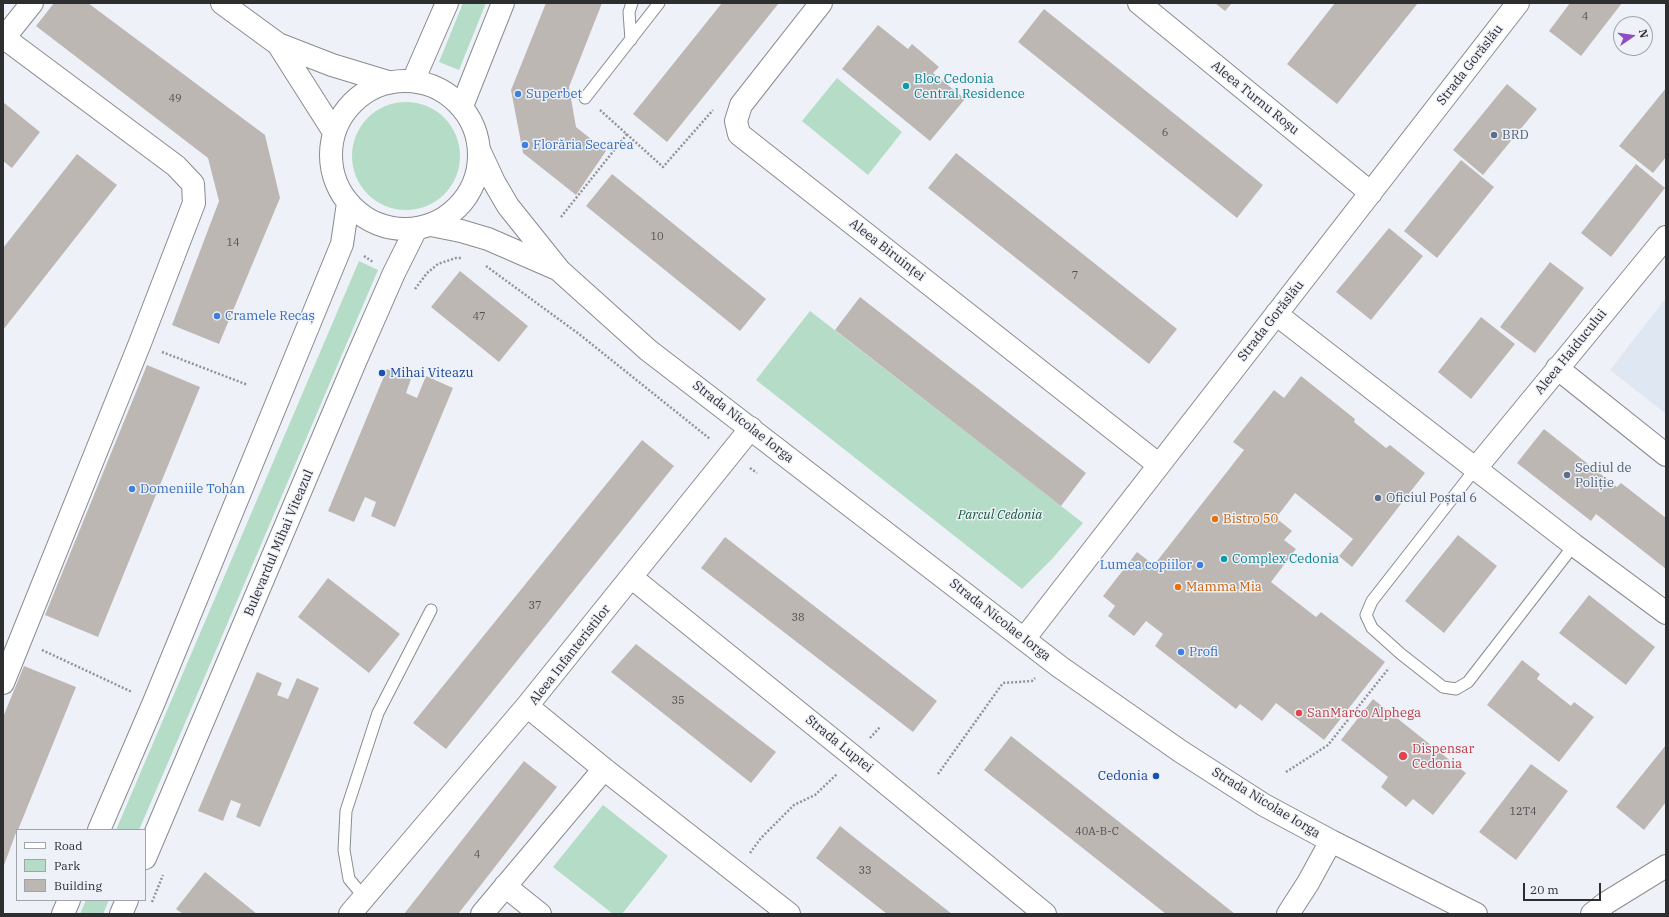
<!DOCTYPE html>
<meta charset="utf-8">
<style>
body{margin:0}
#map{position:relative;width:1669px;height:917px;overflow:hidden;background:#eef2f8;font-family:"IBM Plex Serif",serif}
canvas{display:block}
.frame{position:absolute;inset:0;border:4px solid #2d2e30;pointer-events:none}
.legend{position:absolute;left:16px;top:829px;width:130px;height:72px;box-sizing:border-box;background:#eef2f8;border:1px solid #a1a4a8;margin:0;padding:5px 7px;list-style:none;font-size:12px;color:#2d2e30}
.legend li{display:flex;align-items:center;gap:8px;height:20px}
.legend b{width:20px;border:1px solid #a1a4a8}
.north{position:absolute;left:1613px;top:16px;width:40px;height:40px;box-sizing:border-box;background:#eef2f8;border:1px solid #a1a4a8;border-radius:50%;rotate:77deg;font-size:11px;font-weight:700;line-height:16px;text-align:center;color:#2d2e30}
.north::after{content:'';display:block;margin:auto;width:14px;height:18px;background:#8f4dc2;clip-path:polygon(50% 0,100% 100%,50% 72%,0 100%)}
.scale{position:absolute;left:1523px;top:883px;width:78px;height:18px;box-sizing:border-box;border:2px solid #2d2e30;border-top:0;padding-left:5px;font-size:12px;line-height:14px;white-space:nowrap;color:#2d2e30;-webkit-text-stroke:3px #eef2f8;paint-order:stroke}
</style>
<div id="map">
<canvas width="1669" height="917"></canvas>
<div class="frame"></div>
<ul class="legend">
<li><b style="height:5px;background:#fff"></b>Road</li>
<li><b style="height:11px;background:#b4dcc7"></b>Park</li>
<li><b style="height:11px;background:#bdb7b3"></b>Building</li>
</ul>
<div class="north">N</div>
<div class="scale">20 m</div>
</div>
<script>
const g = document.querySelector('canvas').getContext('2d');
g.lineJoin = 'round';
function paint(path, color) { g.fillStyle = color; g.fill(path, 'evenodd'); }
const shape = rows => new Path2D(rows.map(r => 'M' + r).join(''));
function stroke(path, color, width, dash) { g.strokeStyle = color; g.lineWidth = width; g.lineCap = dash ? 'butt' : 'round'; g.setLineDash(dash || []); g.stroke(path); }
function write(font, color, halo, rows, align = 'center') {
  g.font = font + ' "IBM Plex Serif",serif'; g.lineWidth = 3; g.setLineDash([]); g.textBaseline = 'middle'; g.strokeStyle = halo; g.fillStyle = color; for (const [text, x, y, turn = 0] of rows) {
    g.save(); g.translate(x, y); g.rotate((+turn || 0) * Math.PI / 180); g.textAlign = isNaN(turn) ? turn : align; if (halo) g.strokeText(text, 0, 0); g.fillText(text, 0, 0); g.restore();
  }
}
paint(shape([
 [1666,298,1666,414,1610,370]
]), '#dee7f2');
paint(shape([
 [463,3,486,3,459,70,439,62],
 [837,78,902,132,868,175,802,121],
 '352 156a54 54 0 1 1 108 0a54 54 0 1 1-108 0Z',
 [359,261,378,270,188,716,139,830,116,830],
 [810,311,1083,523,1052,559,1022,589,756,380],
 [603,805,668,856,622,914,613,914,553,867],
 [86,900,109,900,103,914,80,914]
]), '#b4dcc7');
paint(shape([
 [54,3,88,3,265,135,280,198,219,344,172,325,219,201,208,158,36,26],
 [546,3,602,3,569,87,576,127,606,151,576,195,523,153,511,90],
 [722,3,779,3,667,142,633,114],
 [1215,3,1232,3,1225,11],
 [1335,3,1418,3,1337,104,1287,64],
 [1570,3,1622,3,1581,56,1549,31],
 [1044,9,1263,185,1237,218,1018,42],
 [878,25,908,49,912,44,939,67,933,73,965,99,930,141,842,69],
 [1507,84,1537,109,1483,175,1453,150],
 [1666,88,1666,157,1653,173,1619,146],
 [3,102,40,132,12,168,3,161],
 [956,153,1177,329,1149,364,928,188],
 [77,154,117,185,3,330,3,248],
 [1461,160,1494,187,1437,258,1404,231],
 [1636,164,1665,188,1611,257,1581,233],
 [612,174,766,299,740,331,586,206],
 [1389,228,1423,256,1371,320,1336,292],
 [1550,262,1584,288,1535,353,1500,327],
 [460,271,528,326,499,362,431,307],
 [860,297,1086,473,1061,506,835,330],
 [1481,317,1515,344,1471,399,1438,372],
 [147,365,200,387,98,637,45,615],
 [387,369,411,379,406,393,417,398,426,376,453,388,395,527,371,516,376,502,365,497,354,522,328,511],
 [1301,376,1355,419,1354,422,1386,448,1390,445,1425,473,1352,567,1339,556,1353,539,1295,493,1276,518,1292,531,1284,540,1296,549,1271,582,1316,617,1321,612,1385,662,1324,740,1276,703,1262,721,1240,704,1236,709,1155,646,1163,634,1146,621,1134,636,1108,616,1115,606,1103,596,1137,552,1154,565,1244,450,1233,442,1274,390,1284,398],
 [1544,429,1617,487,1621,483,1666,518,1666,569,1596,514,1591,521,1517,463],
 [642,440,674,466,446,749,413,723],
 [1458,535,1497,566,1444,633,1405,601],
 [725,537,937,701,913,732,701,568],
 [328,578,400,634,369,673,298,617],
 [1589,595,1655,647,1626,685,1559,633],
 [636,644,776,752,751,783,611,672],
 [1522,660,1540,674,1537,679,1571,706,1574,702,1594,717,1559,762,1487,705],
 [24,666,76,687,18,830,17,830,3,868,3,717],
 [257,672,282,683,277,695,288,699,297,678,319,688,260,827,236,817,241,804,231,800,223,821,198,811],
 [1373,699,1466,773,1433,815,1413,799,1406,807,1381,787,1388,777,1341,740],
 [1011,736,1235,914,1166,914,984,770],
 [1666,745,1666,802,1644,830,1616,807],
 [524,761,557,787,477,890,458,914,404,914],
 [1531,764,1568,791,1516,860,1479,832],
 [840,826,865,846,952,914,887,914,816,858],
 [205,872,257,914,183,914,176,909]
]), '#bdb7b3');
const lane = shape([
 [631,40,629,12,632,3],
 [585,98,659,3],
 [1476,468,1372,601,1366,615,1372,628,1401,654,1443,687,1456,689,1468,682,1574,545],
 [364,897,349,879,344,850,346,811,378,713,431,610]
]);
const street = shape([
 [821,3,741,105,736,121,739,134,1159,465],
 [1139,3,1371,193],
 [3,37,176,166,193,184,194,203,140,343,3,683],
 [4,38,32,3],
 [1276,314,1574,545,1666,613],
 [1557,368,1666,455],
 [1476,468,1666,237],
 [631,577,854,757,1045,914],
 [1024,639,1518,3],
 [527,706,604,769,789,914],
 [505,886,540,914],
 [350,914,527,706,751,428],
 [482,914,604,769]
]);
const secondary = shape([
 [222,3,278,44,332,65,388,82],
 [278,44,334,132],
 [480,152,494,182,508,206,560,271,648,350,1060,667,1180,751,1264,805,1331,841,1476,914],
 [431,225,461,231,488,239,557,269],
 [1288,914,1308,883,1331,841],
 [1592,914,1606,903,1666,866]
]);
const primary = shape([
 '331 155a74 74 0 1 1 148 0a74 74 0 1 1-148 0Z',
 [413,81,447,3],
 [462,106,503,3],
 [99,830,154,702,342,244,348,203],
 [145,858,355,362,394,273,416,229],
 [63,914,69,900],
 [121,914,127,900]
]);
stroke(lane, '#888c91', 13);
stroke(street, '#888c91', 24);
stroke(secondary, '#888c91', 24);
stroke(primary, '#888c91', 24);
stroke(shape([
 [600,110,663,167,713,110],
 [561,217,627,134],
 [364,256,373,262],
 [486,266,579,334,710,439],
 [415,289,427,273,438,264,456,258,462,258],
 [162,352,248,385],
 [750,468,757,473],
 [42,650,132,692],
 [870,738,880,727],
 [1286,772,1328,745,1389,668],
 [938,774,1003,683,1032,681,1035,678],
 [750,853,761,838,794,805,815,795,837,774],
 [152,902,163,875]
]), '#919498', 2.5, [2, 2]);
stroke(lane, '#fff', 11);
stroke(street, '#fff', 22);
stroke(secondary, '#fff', 22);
stroke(primary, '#fff', 22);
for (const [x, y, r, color] of [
 [906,86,4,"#0f9aa8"],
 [518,94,4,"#3f7fe0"],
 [1494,135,4,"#5c6f8a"],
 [525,145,4,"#3f7fe0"],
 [217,316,4,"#3f7fe0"],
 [382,373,4,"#1a4fb4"],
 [1567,475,4,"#5c6f8a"],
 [132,489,4,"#3f7fe0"],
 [1378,498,4,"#5c6f8a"],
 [1215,519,4,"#e8710a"],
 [1224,559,4,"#0f9aa8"],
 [1200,565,4,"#3f7fe0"],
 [1178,587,4,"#e8710a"],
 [1181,652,4,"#3f7fe0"],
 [1299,713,4,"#e0444e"],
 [1403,756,5,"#e0444e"],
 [1156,776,4,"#1a4fb4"]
]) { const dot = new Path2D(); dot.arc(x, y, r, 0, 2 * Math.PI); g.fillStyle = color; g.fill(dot); stroke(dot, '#eef2f8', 1.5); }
write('11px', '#515051', null, [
 ["4",1585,17],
 ["49",175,99],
 ["6",1165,133],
 ["10",657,237],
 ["14",233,243],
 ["7",1075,276],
 ["47",479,317],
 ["37",535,606],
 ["38",798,618],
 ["35",678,701],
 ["12T4",1523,812],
 ["40A-B-C",1097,832],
 ["4",477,855],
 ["33",865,871]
]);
write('13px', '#2d2e30', '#eef2f8', [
 ["Strada Gorăslău",1470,65,-52],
 ["Aleea Turnu Roșu",1255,98,39],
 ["Aleea Biruinței",887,250,38],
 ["Strada Gorăslău",1271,321,-52],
 ["Aleea Haiducului",1571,352,-51],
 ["Strada Nicolae Iorga",743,422,38],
 ["Bulevardul Mihai Viteazul",279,543,-67],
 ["Strada Nicolae Iorga",1000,620,38],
 ["Aleea Infanteristilor",570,655,-52],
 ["Strada Luptei",839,744,39],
 ["Strada Nicolae Iorga",1266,803,31]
]);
write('13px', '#0d838f', '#eef2f8', [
 ["Bloc Cedonia",914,79],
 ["Central Residence",914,94],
 ["Complex Cedonia",1232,559]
], 'left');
write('13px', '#366cbe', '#eef2f8', [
 ["Superbet",526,94],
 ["Florăria Secarea",533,145],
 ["Cramele Recaș",225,316],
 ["Domeniile Tohan",140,489],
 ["Lumea copiilor",1192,565,"right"],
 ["Profi",1189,652]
], 'left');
write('13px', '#4e5e75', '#eef2f8', [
 ["BRD",1502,135],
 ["Sediul de",1575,468],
 ["Poliție",1575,483],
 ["Oficiul Poștal 6",1386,498]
], 'left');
write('13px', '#164399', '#eef2f8', [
 ["Mihai Viteazu",390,373],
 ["Cedonia",1148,776,"right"]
], 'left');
write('italic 13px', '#15583e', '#eef2f8', [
 ["Parcul Cedonia",1000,515]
]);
write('13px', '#c56008', '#eef2f8', [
 ["Bistro 50",1223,519],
 ["Mamma Mia",1186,587]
], 'left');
write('13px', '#be3a42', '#eef2f8', [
 ["SanMarco Alphega",1307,713],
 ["Dispensar",1412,749],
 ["Cedonia",1412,764]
], 'left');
</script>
